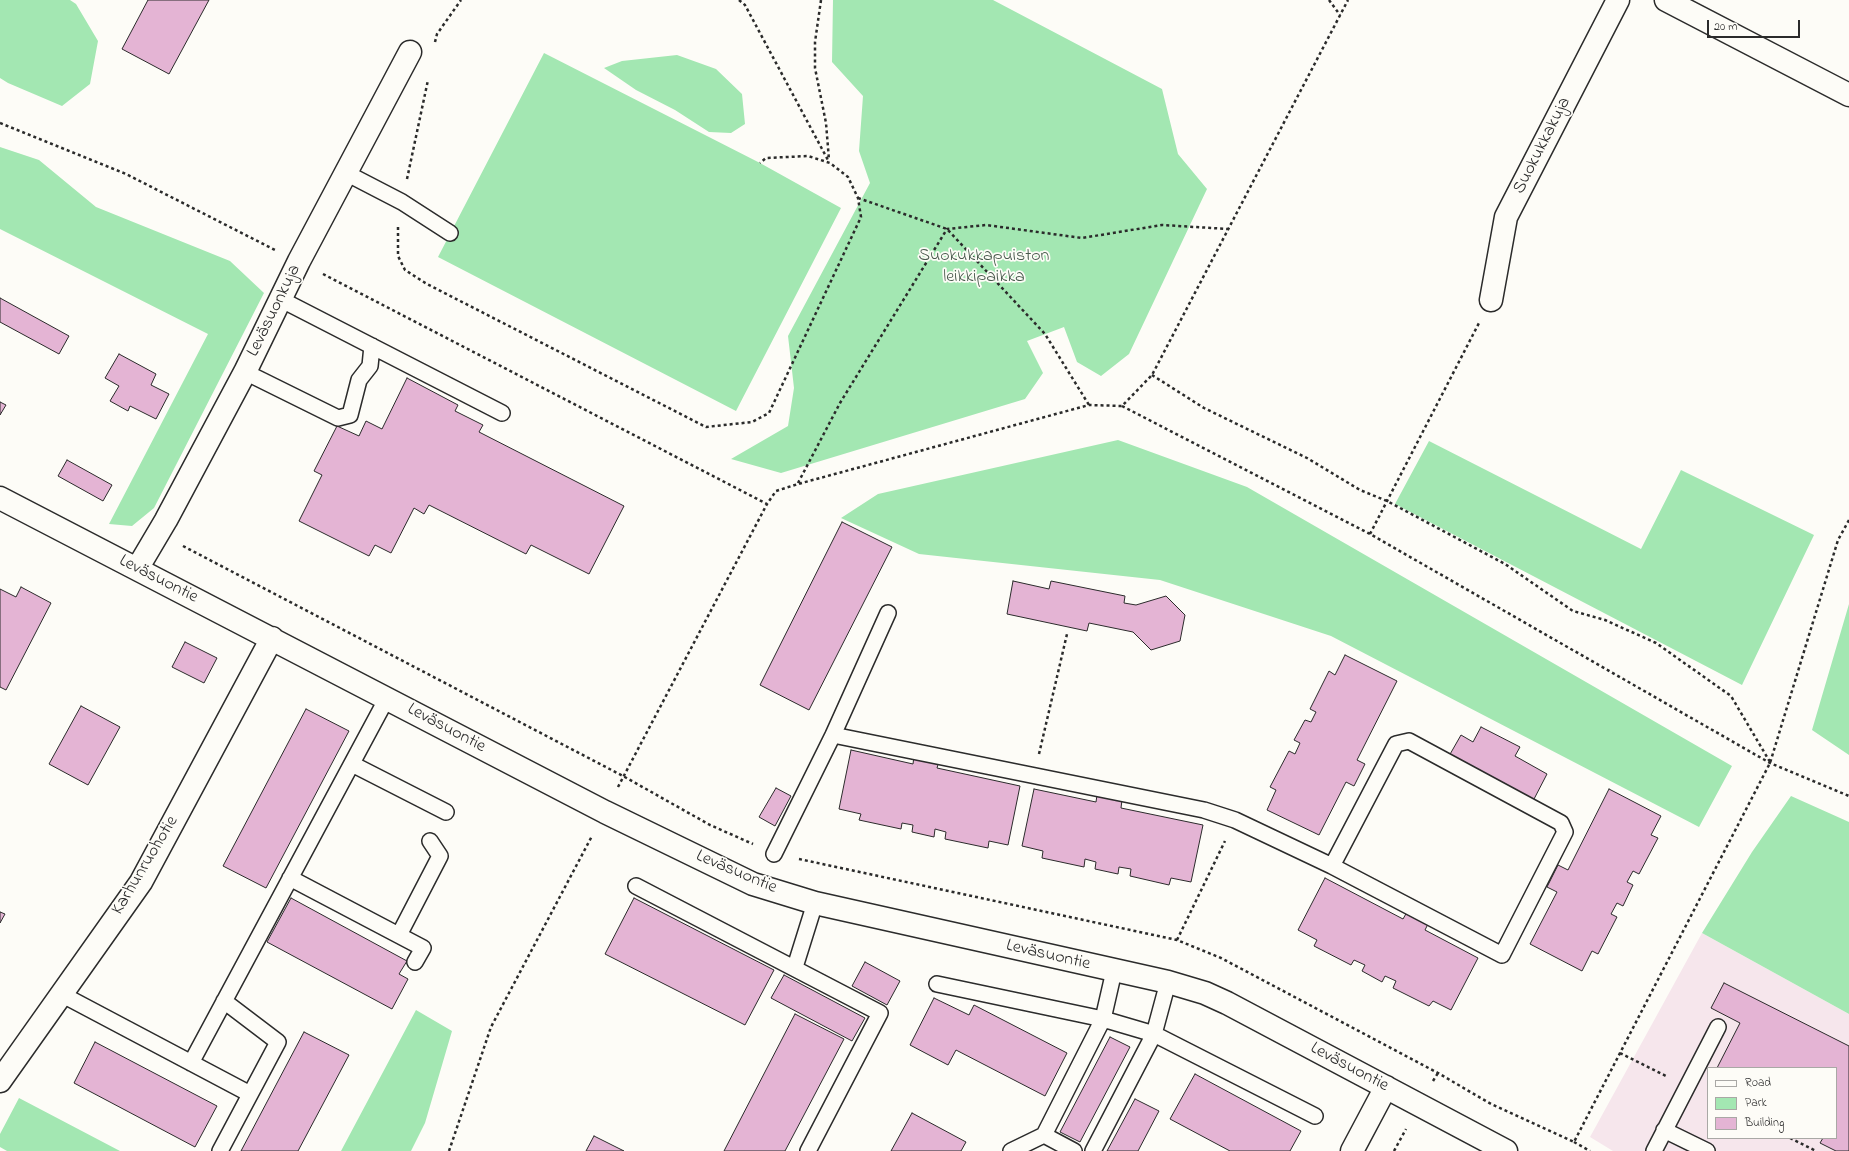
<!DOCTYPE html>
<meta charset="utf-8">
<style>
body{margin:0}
#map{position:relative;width:1849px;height:1151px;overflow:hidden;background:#fdfcf7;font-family:"Indie Flower",sans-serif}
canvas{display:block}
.legend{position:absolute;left:1707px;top:1067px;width:130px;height:72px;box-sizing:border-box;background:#fdfcf7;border:1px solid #a9a8a5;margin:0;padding:5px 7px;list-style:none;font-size:12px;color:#2b2b2b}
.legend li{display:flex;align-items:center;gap:8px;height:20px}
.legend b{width:20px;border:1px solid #a9a8a5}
.scale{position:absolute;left:1707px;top:20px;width:93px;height:18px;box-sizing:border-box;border:2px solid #2b2b2b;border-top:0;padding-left:5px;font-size:12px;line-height:14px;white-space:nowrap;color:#2b2b2b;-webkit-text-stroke:3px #fdfcf7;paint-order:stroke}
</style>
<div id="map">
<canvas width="1849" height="1151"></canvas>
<ul class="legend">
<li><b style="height:5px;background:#fdfcf7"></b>Road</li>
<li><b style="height:11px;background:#a3e7b2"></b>Park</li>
<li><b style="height:11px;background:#e4b4d4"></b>Building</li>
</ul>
<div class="scale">20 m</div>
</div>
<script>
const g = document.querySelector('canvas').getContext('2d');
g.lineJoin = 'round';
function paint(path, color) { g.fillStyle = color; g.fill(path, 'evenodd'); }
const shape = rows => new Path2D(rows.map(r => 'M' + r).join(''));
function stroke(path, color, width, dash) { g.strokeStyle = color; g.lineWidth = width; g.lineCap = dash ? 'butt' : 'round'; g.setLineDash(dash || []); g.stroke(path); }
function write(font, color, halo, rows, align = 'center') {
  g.font = font + ' "Indie Flower",sans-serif'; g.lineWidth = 3.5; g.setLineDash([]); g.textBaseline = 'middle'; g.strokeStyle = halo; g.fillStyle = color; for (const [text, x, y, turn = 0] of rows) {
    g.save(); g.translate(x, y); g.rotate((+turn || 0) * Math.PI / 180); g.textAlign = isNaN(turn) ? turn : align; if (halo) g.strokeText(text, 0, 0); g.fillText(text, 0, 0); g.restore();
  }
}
paint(shape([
 [1702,933,1849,1014,1849,1151,1613,1151,1590,1137],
 [1708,1068,1836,1068,1836,1138,1708,1138]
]), '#f6e6ec');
paint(shape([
 [0,0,70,0,76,4,98,41,90,84,62,106,8,83,0,78],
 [833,0,993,0,1162,89,1178,154,1207,189,1129,354,1101,376,1077,362,1064,327,1027,341,1043,373,1025,399,781,473,731,459,788,426,794,388,788,336,870,183,859,151,863,96,832,62],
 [544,53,760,163,841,208,736,411,438,257],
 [677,55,716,69,742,94,745,124,731,133,709,132,675,110,636,90,604,68,622,61],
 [0,147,39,160,96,207,230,261,264,293,154,508,132,526,109,524,208,334,0,229],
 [1118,440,1247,487,1732,766,1699,827,1331,636,1160,580,919,554,841,518,878,494],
 [1429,441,1641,549,1681,470,1814,535,1742,685,1395,504],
 [1849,604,1849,755,1812,730],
 [1791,796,1849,822,1849,1014,1702,933,1752,852],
 [416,1010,452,1031,425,1123,411,1151,341,1151],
 [19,1098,120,1151,7,1151,0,1147,0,1134]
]), '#a3e7b2');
const building = shape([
 [148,0,209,0,169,74,122,49,148,0],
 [0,298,69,336,59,354,0,322,0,298],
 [119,354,156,374,151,385,169,394,156,419,130,406,128,411,110,401,119,386,105,378,119,354],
 [407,378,458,405,455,411,483,425,479,432,624,506,589,574,531,545,526,554,429,505,424,514,414,508,391,553,375,545,369,556,299,521,322,475,314,471,337,426,359,436,366,421,382,429,407,378],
 [0,402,6,405,0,415,0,402],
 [67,460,112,485,103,501,58,476,67,460],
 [842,522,892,547,809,710,760,685,842,522],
 [1013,581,1049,589,1051,581,1125,596,1124,603,1136,605,1166,596,1185,615,1180,641,1151,650,1133,632,1089,623,1087,631,1007,614,1013,581],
 [21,587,51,603,6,690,0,687,0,589,16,597,21,587],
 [185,642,217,658,204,683,172,667,185,642],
 [1345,655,1397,681,1357,760,1365,764,1354,786,1346,782,1319,835,1267,810,1276,790,1270,787,1289,751,1295,754,1300,743,1294,740,1305,720,1311,722,1316,712,1310,709,1329,671,1335,675,1345,655],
 [81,706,120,727,88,785,49,764,81,706],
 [306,709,349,731,266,888,223,866,306,709],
 [1481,727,1520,747,1515,756,1547,774,1533,801,1449,756,1461,735,1473,742,1481,727],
 [851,750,913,764,914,756,939,761,937,768,1020,786,1008,845,989,841,988,848,945,839,946,832,935,829,934,837,912,832,913,825,902,823,901,829,859,820,861,814,839,809,851,750],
 [776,788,791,796,775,826,759,817,776,788],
 [1034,789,1096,802,1097,795,1122,800,1121,808,1203,825,1191,882,1171,878,1169,885,1130,876,1131,869,1119,867,1118,874,1095,869,1096,862,1085,859,1084,867,1042,858,1043,851,1022,846,1034,789],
 [1609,789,1661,816,1651,835,1658,838,1639,874,1633,871,1627,882,1633,885,1623,906,1617,903,1611,914,1617,917,1598,954,1592,951,1582,971,1530,944,1557,892,1547,887,1558,865,1568,870,1609,789],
 [1325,878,1403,919,1407,912,1429,922,1425,930,1478,958,1451,1010,1433,1001,1429,1006,1393,988,1396,981,1385,976,1382,982,1362,971,1365,965,1354,960,1351,965,1314,946,1317,940,1298,930,1325,878],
 [291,898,407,961,399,974,408,979,392,1009,267,942,291,898],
 [634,898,774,970,745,1025,605,954,634,898],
 [0,912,5,914,0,923,0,912],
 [865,962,900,981,887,1005,852,986,865,962],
 [784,975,865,1018,852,1041,771,998,784,975],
 [1724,983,1849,1046,1849,1151,1836,1151,1820,1143,1823,1138,1836,1138,1836,1068,1717,1068,1740,1023,1711,1008,1724,983],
 [934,998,969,1015,974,1005,1067,1053,1045,1096,956,1050,948,1065,910,1045,934,998],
 [795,1014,844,1039,785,1151,724,1151,795,1014],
 [304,1032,349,1055,298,1151,241,1151,304,1032],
 [1110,1037,1130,1047,1080,1142,1060,1132,1110,1037],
 [95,1042,217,1106,195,1147,74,1083,95,1042],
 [1195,1074,1301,1131,1290,1151,1230,1151,1170,1119,1195,1074],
 [1135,1099,1159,1111,1138,1151,1107,1151,1135,1099],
 [912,1113,966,1142,961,1151,891,1151,912,1113],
 [594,1136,624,1151,586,1151,594,1136]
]);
paint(building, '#e4b4d4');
stroke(building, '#2b2b2b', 1);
const lane = shape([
 [346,173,402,202,450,233],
 [280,299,502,413],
 [245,372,338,418,350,415,359,380,370,366,372,346],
 [833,735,1204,810,1235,820,1332,866,1502,955,1565,832,1561,823,1409,741,1396,744,1332,866],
 [352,764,446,812],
 [774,854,833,735,888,613],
 [290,878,423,948,415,962],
 [636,886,880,1013,808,1151],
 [399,935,440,856,430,841],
 [795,967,815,903],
 [937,984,1103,1019,1154,1034,1315,1116],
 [61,994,250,1094],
 [191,1063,387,698],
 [1664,1130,1707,1151],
 [1044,1135,1103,1019,1114,971],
 [220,1151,278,1042,224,1001],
 [1011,1151,1044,1135,1074,1151],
 [1093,1151,1154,1034,1168,982],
 [1654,1151,1718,1027]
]);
const street = shape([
 [1666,0,1849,95],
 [1491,300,1506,217,1618,0],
 [0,498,605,812,753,884,815,903,1168,982,1205,993,1227,1003,1506,1151],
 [137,569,166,520,245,372,299,261,410,52],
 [0,1081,141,882,272,638],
 [1352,1151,1386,1087]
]);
stroke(lane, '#2b2b2b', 18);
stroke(street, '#2b2b2b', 25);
stroke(shape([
 [739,0,745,5,829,162],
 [821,0,815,42,815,68,826,123,829,160],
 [1329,0,1340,15],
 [435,42,437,34,461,0],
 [0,123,126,174,275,250],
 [407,179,428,80],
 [858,198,947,229,1045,334,1089,405],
 [398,227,398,256,405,270,427,284,706,427,752,422,769,413,861,217,858,198,848,177,830,163,808,156,766,158,760,163],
 [323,274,767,504,776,491,798,484,1089,405,1122,406,1152,375,1348,0],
 [1152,375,1204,408,1307,458,1360,490,1387,501,1505,564,1573,611,1605,620,1656,643,1731,696,1770,762],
 [1122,406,1370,534,1770,763,1849,796],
 [798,483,840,403,947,229,986,225,1082,238,1162,225,1228,229],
 [1370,534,1479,323],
 [183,546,623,776,710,825,753,844],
 [1039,754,1067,634],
 [618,787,767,504],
 [799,859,1177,940,1221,958,1438,1073,1491,1104,1574,1142,1770,763,1838,540,1849,520],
 [1177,940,1225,841],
 [1620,1053,1666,1076],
 [1433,1081,1438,1073],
 [1790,1138,1816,1151],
 [1574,1142,1590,1151],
 [449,1151,491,1027,592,836],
 [1394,1151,1406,1129]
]), '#2b2b2b', 2.5, [3, 3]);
stroke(lane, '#fdfcf7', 15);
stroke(street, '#fdfcf7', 22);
write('18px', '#2b2b2b', '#fdfcf7', [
 ["Suokukkakuja",1543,146,-63],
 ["Leväsuonkuja",275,311,-64],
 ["Leväsuontie",158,580,27],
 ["Leväsuontie",446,729,28],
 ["Karhunruohotie",146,866,-59],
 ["Leväsuontie",736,873,23],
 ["Leväsuontie",1048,956,13],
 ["Leväsuontie",1349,1068,28]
]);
write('18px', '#495a4d', '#fdfcf7', [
 ["Suokukkapuiston",984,257],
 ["leikkipaikka",984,278]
]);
</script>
